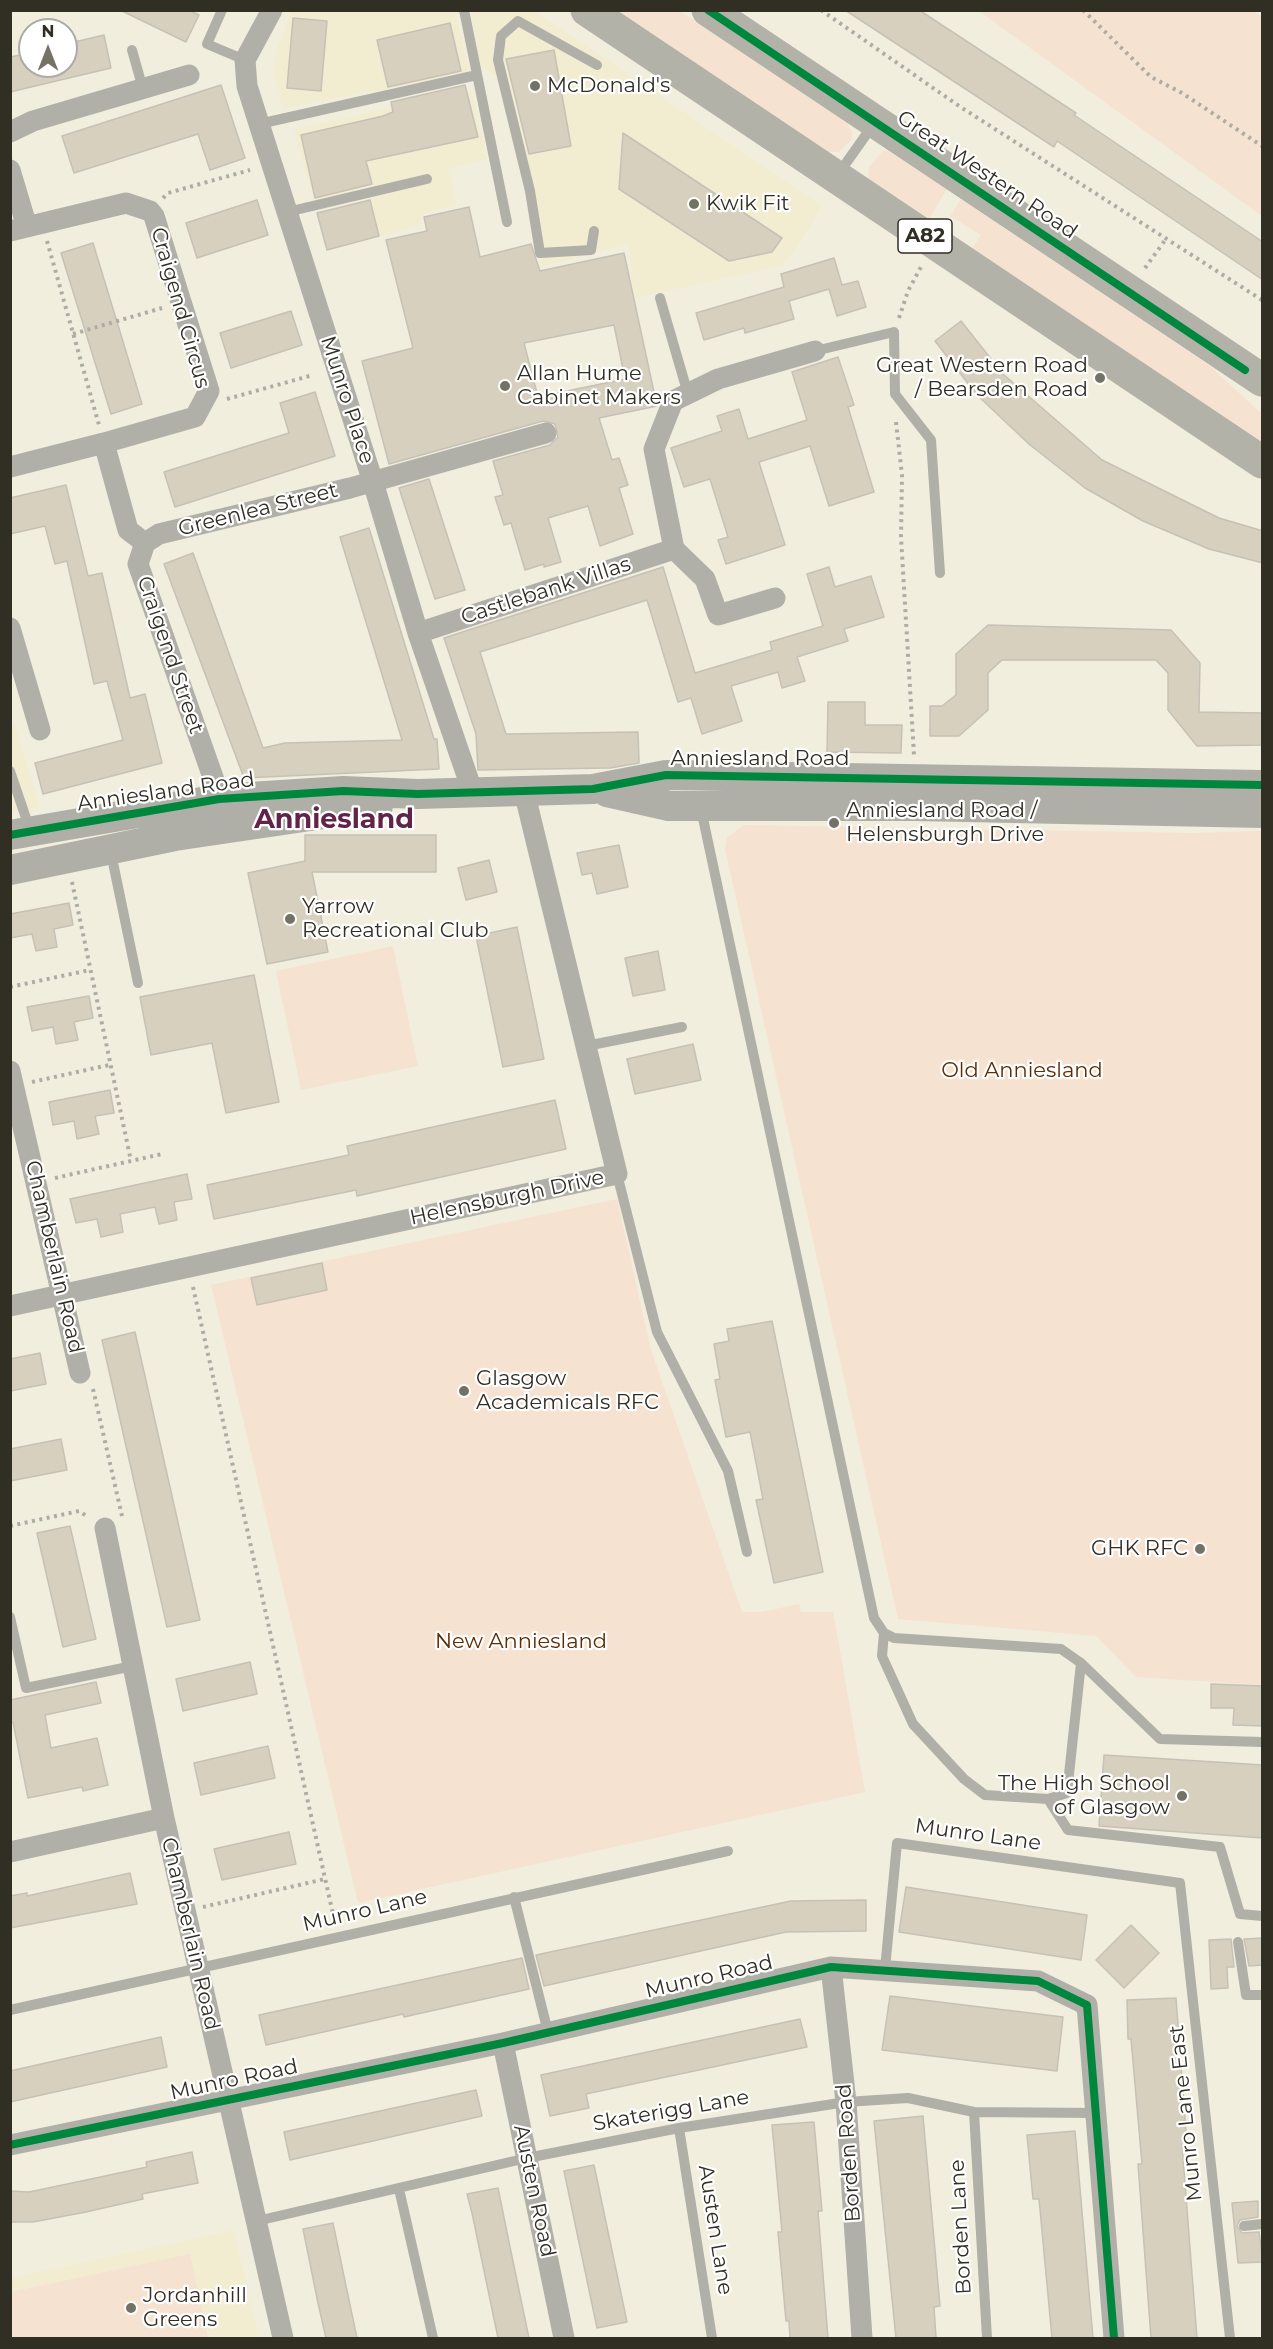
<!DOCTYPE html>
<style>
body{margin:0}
#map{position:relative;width:1273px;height:2349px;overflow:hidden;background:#f1eede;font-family:Montserrat,sans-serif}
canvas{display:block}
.frame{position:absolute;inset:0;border:12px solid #312e24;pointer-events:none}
.north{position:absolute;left:18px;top:18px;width:60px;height:60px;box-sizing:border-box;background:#fff;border:2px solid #adaba7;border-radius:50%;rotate:0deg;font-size:16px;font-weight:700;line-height:24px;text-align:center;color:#312e24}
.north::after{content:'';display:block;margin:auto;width:21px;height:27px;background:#747165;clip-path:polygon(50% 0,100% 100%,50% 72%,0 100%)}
</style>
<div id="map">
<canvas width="1273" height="2349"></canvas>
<div class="frame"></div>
<div class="north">N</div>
</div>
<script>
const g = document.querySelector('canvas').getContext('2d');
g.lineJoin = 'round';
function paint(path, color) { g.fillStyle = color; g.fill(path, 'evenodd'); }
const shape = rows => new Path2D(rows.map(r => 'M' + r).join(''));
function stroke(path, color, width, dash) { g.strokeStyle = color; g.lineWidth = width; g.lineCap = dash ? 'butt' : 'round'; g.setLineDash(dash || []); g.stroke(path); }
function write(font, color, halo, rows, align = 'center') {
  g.font = font + ' Montserrat,sans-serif'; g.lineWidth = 4.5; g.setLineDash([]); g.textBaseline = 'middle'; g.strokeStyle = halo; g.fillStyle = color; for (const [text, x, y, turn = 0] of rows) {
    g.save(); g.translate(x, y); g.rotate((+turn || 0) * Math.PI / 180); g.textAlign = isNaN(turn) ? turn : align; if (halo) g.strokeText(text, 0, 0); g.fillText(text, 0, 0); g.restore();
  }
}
paint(shape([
 [291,11,535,11,822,206,802,240,782,266,634,298,628,245,542,266,497,76,481,66,471,11,456,15,469,74,283,108,274,79,275,55],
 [471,89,487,159,449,168,457,206,423,213,419,226,379,236,369,197,317,211,293,130],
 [15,724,40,808,11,813,11,726],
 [234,2230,259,2338,11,2338,10,2278]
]), '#f2ecd1');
paint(shape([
 [615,11,680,11,847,121,852,133,851,140,839,152,825,152],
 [1252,11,1262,16,1262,216,979,11],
 [883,151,889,151,947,189,930,217,957,237,868,178,869,167],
 [961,199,1210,366,1262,414,1262,442,972,249,981,235,950,216],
 [743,825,1193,833,1262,831,1262,1685,1136,1677,1096,1636,898,1619,725,849,727,838],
 [393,946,418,1066,301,1090,276,971],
 [617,1199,651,1350,742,1612,761,1612,799,1604,801,1612,833,1612,865,1792,358,1903,211,1285],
 [190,2254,208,2338,11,2338,11,2292]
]), '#f6e2d0');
const building = shape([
 [120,10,188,10,199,15,186,42,120,10],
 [845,10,919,10,1076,113,1074,115,1263,242,1263,280,1057,141,1054,147,845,10],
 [293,18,327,21,321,91,287,88,293,18],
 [450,23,461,71,388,87,377,40,450,23],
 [104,35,111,68,10,92,10,57,30,53,30,66,66,66,66,44,104,35],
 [554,50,571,146,529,154,506,59,554,50],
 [221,85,245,158,210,170,198,134,74,173,62,136,221,85],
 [465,85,478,137,366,161,372,184,315,198,301,135,383,116,393,112,391,102,465,85],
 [623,133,782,238,772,252,729,261,619,189,623,133],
 [257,200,268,235,197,258,186,223,257,200],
 [370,200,379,236,327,250,317,213,370,200],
 [469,207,480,257,531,244,540,271,624,253,657,406,599,418,612,460,619,458,628,485,619,488,633,534,600,546,588,506,548,518,561,562,544,567,544,564,525,570,511,523,504,525,495,497,503,495,493,461,550,445,558,437,555,424,543,421,389,464,362,361,413,348,386,240,427,231,424,217,469,207],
 [614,325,625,379,538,397,524,343,614,325],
 [93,243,142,404,111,414,61,253,93,243],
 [834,258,842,285,858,281,866,307,837,316,829,289,789,301,794,319,745,333,744,328,704,340,696,313,784,287,781,274,834,258],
 [291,311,302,345,231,368,220,333,291,311],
 [961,321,1003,374,1102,460,1219,518,1263,531,1263,563,1209,549,1143,521,1085,488,1030,445,977,395,935,341,961,321],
 [838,357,854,405,848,407,874,492,829,506,810,446,759,462,785,545,726,564,718,540,728,537,710,479,684,487,671,448,722,431,717,416,739,409,748,439,807,420,792,372,838,357],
 [315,392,335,456,175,507,164,472,289,433,280,403,315,392],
 [429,479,465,590,435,599,399,488,429,479],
 [66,485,88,576,102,573,130,698,145,694,162,763,43,794,35,763,123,740,107,681,94,684,67,561,55,564,45,526,10,534,10,498,66,485],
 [369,528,434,739,437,739,439,769,244,778,164,564,193,553,263,748,285,743,402,740,340,537,369,528],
 [663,567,695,673,772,650,770,642,823,626,807,574,829,567,835,587,871,576,884,617,844,629,848,641,797,657,805,681,782,688,778,672,731,686,742,721,702,734,691,698,678,702,647,600,480,652,506,734,638,732,639,763,610,768,478,770,476,734,444,638,663,567],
 [988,625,1171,630,1200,663,1199,712,1263,713,1263,745,1197,746,1168,710,1168,673,1156,660,1002,660,988,673,988,710,959,736,930,736,930,706,942,706,956,695,956,654,988,625],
 [828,702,865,702,865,725,902,725,901,753,827,752,828,702],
 [305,835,436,835,436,872,312,872,328,952,267,964,248,873,305,861,305,835],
 [619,845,628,887,597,894,592,873,582,875,577,853,619,845],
 [489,860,497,892,466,900,458,868,489,860],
 [69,903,73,925,54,929,57,947,36,951,32,934,10,938,10,914,69,903],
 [517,927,544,1059,503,1067,476,936,517,927],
 [658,951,665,990,633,996,625,958,658,951],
 [254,975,279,1102,226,1113,212,1043,151,1055,140,997,254,975],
 [89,996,93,1018,74,1022,78,1040,56,1044,53,1027,32,1031,27,1007,89,996],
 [693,1044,701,1080,635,1094,627,1059,693,1044],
 [110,1090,114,1113,95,1116,99,1134,77,1139,74,1121,53,1125,49,1102,110,1090],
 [555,1100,566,1149,357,1196,356,1190,214,1219,207,1185,349,1155,347,1146,555,1100],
 [187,1174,192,1199,174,1202,177,1220,159,1224,155,1207,120,1214,123,1232,101,1237,97,1219,76,1223,70,1199,187,1174],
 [322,1263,327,1290,257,1305,251,1278,322,1263],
 [772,1321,823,1572,774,1583,756,1500,763,1499,750,1432,726,1437,715,1380,720,1379,714,1344,729,1341,727,1329,772,1321],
 [135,1332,200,1620,167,1627,102,1340,135,1332],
 [40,1353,46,1384,10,1391,10,1359,40,1353],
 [61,1439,67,1470,10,1481,10,1449,61,1439],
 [70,1526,96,1639,63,1647,37,1533,70,1526],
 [250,1662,257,1694,183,1711,176,1679,250,1662],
 [96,1682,101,1703,45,1715,51,1748,97,1738,108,1785,83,1791,82,1787,28,1798,13,1722,10,1722,10,1700,96,1682],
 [1211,1684,1263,1686,1263,1726,1233,1725,1234,1708,1211,1708,1211,1684],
 [268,1746,275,1778,201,1795,194,1763,268,1746],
 [1104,1755,1263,1765,1263,1838,1099,1826,1104,1755],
 [289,1832,296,1864,222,1880,214,1849,289,1832],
 [130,1873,137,1904,10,1928,10,1896,27,1893,27,1896,130,1873],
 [906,1887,1087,1915,1081,1960,899,1932,906,1887],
 [866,1900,866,1931,786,1932,544,1986,536,1955,791,1901,866,1900],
 [1131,1925,1159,1953,1124,1988,1096,1960,1131,1925],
 [1263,1938,1263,1965,1249,1966,1244,1939,1263,1938],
 [1231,1939,1234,1967,1227,1967,1228,1988,1211,1989,1209,1940,1231,1939],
 [522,1958,529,1989,404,2017,403,2014,266,2045,259,2015,522,1958],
 [890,1996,1063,2017,1057,2071,882,2050,890,1996],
 [1176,1998,1187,2145,1182,2145,1197,2338,1151,2338,1138,2164,1142,2164,1131,2039,1128,2039,1127,2000,1176,1998],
 [800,2019,807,2047,586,2094,589,2108,550,2116,541,2075,800,2019],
 [161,2037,167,2067,10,2102,10,2071,161,2037],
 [476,2090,482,2116,290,2160,284,2132,476,2090],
 [923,2116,940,2306,934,2307,936,2338,896,2338,874,2121,923,2116],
 [814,2122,822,2211,818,2211,828,2338,790,2338,789,2321,786,2321,778,2232,782,2232,772,2125,814,2122],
 [1075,2131,1093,2338,1052,2338,1039,2199,1033,2199,1027,2135,1075,2131],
 [192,2152,198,2183,142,2194,143,2199,86,2212,33,2222,10,2222,10,2191,29,2192,91,2179,147,2167,146,2162,192,2152],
 [594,2165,627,2322,597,2328,564,2171,594,2165],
 [498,2188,510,2247,529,2338,498,2338,472,2213,467,2194,498,2188],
 [1258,2201,1258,2217,1240,2220,1237,2226,1242,2233,1259,2232,1263,2262,1238,2263,1232,2203,1258,2201],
 [333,2223,346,2286,357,2338,326,2338,318,2303,303,2229,333,2223]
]);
paint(building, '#d8d0bf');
stroke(building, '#c6c1b6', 1.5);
stroke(shape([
 [821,10,959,106,1262,300],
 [1083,10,1151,77,1182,93,1262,146],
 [163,198,168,193,250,170],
 [47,241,99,425],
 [1145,268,1166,239],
 [899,318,908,291,922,265],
 [73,334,162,308],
 [227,399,313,375],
 [896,422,902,475,901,537,914,755],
 [72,882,131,1161],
 [10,987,90,970],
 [32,1082,109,1065],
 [55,1178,162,1154],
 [193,1287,335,1923],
 [93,1389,122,1516],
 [10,1526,79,1511,88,1517],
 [203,1907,325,1879]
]), '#adada5', 4, [3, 4.5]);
stroke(shape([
 [222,10,207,44,245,60],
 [464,10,507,222],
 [132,50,143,89],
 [259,124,477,75],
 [839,173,873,125],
 [287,212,427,179],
 [594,231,591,250,540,253,530,191,498,60,501,36,518,21,597,65],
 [660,298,688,394],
 [815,351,894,332,895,394,931,440,940,573],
 [10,771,30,830],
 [701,809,874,1618,884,1633,894,1638,1061,1649,1081,1663,1160,1739,1262,1742],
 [111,853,138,983],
 [586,1046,682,1027],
 [617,1174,657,1332,728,1471,747,1552],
 [10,1617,26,1688,133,1666],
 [884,1633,882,1656,913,1724,964,1779,985,1795,1048,1799,1067,1793,1081,1663],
 [1048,1799,1068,1830,1220,1847,1240,1914,1262,1916],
 [514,1897,548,2032],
 [1238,1942,1246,1995,1262,1995],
 [885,1969,897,1843,1180,1883,1230,2338],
 [10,2010,728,1851],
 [974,2112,987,2338],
 [679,2128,712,2338],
 [399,2189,433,2338],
 [257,2221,527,2158,679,2128,846,2102,908,2098,974,2112,1097,2113],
 [1244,2226,1262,2224]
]), '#b0b0a9', 10);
stroke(shape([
 [272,10,245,60,247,86,373,482,418,633,473,793],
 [10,132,33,121,189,75],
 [10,170,27,227],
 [10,231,126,203,150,211,154,216,209,391,195,417,104,443],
 [10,467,104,443,128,530,145,543,138,564,215,783,222,811],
 [145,543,159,534,350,488,546,433],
 [674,549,654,449,673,401,718,379,815,351],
 [674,549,705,579,718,615,775,598],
 [10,628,40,730],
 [418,633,674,549],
 [10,1071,80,1373],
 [10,1306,617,1174,524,791],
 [105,1528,164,1818,283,2338],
 [10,1852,164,1818],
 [831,1967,846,2102,862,2338],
 [503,2043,564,2338],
 [10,2145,503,2043,831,1967,1038,1981,1087,2005,1114,2338]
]), '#b0b0a9', 21);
stroke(shape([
 [607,792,669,806,915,806,1262,813],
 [10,835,219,799,343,791,418,794,593,789,666,775,1262,785],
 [10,870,175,836,378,806]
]), '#b0afa7', 30);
stroke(shape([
 [587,10,1262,462],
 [708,10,1262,380]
]), '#b3b2a8', 33);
stroke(shape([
 [708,10,1245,370],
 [10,835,219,799,343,791,418,794,593,789,666,775,1262,785],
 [10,2145,503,2043,831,1967,1038,1981,1087,2005,1114,2338]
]), '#00873e', 8);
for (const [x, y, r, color] of [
 [535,86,6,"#747165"],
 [694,204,6,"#747165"],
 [1100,378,6,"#747165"],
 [505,386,6,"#747165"],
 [834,823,6,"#747165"],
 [290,919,6,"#747165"],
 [464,1391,6,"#747165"],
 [1200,1549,6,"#747165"],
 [1182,1796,6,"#747165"],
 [131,2308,6,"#747165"]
]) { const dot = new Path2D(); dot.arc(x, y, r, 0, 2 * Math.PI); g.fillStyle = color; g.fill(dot); stroke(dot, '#fff', 2); }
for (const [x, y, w] of [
 [925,236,54]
]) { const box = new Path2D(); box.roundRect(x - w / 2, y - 17, w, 34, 4.5); g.fillStyle = '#fff'; g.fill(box); stroke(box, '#312e24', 1.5); }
write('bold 20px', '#312e24', null, [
 ["A82",925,236]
]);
write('21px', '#312e24', '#fff', [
 ["McDonald's",547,86],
 ["Kwik Fit",706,204],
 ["Great Western Road",1088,366,"right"],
 ["/ Bearsden Road",1088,390,"right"],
 ["Allan Hume",517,374],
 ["Cabinet Makers",517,398],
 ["Anniesland Road /",846,811],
 ["Helensburgh Drive",846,835],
 ["Yarrow",302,907],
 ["Recreational Club",302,931],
 ["Glasgow",476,1379],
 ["Academicals RFC",476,1403],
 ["GHK RFC",1188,1549,"right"],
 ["The High School",1170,1784,"right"],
 ["of Glasgow",1170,1808,"right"],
 ["Jordanhill",143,2296],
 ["Greens",143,2320]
], 'left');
write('21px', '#312e24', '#fff', [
 ["Great Western Road",987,175,34],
 ["Craigend Circus",180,308,74],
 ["Munro Place",347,400,72],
 ["Greenlea Street",258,510,-14],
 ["Castlebank Villas",546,591,-18],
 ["Craigend Street",170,655,71],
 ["Anniesland Road",760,759],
 ["Anniesland Road",166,792,-8],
 ["Helensburgh Drive",507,1198,-12],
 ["Chamberlain Road",54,1257,77],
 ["Munro Lane",978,1835,8],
 ["Munro Lane",365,1911,-13],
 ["Chamberlain Road",190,1934,77],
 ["Munro Road",709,1977,-13],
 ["Munro Road",234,2080,-12],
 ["Skaterigg Lane",671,2111,-10],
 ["Munro Lane East",1186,2113,-96],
 ["Borden Road",849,2153,-94],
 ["Austen Road",534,2191,78],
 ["Borden Lane",961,2227,-93],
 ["Austen Lane",715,2230,81]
]);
write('21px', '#5e2c05', '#fff', [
 ["Old Anniesland",1022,1071],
 ["New Anniesland",521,1642]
]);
write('bold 27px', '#612347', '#fff', [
 ["Anniesland",334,820]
]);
</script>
